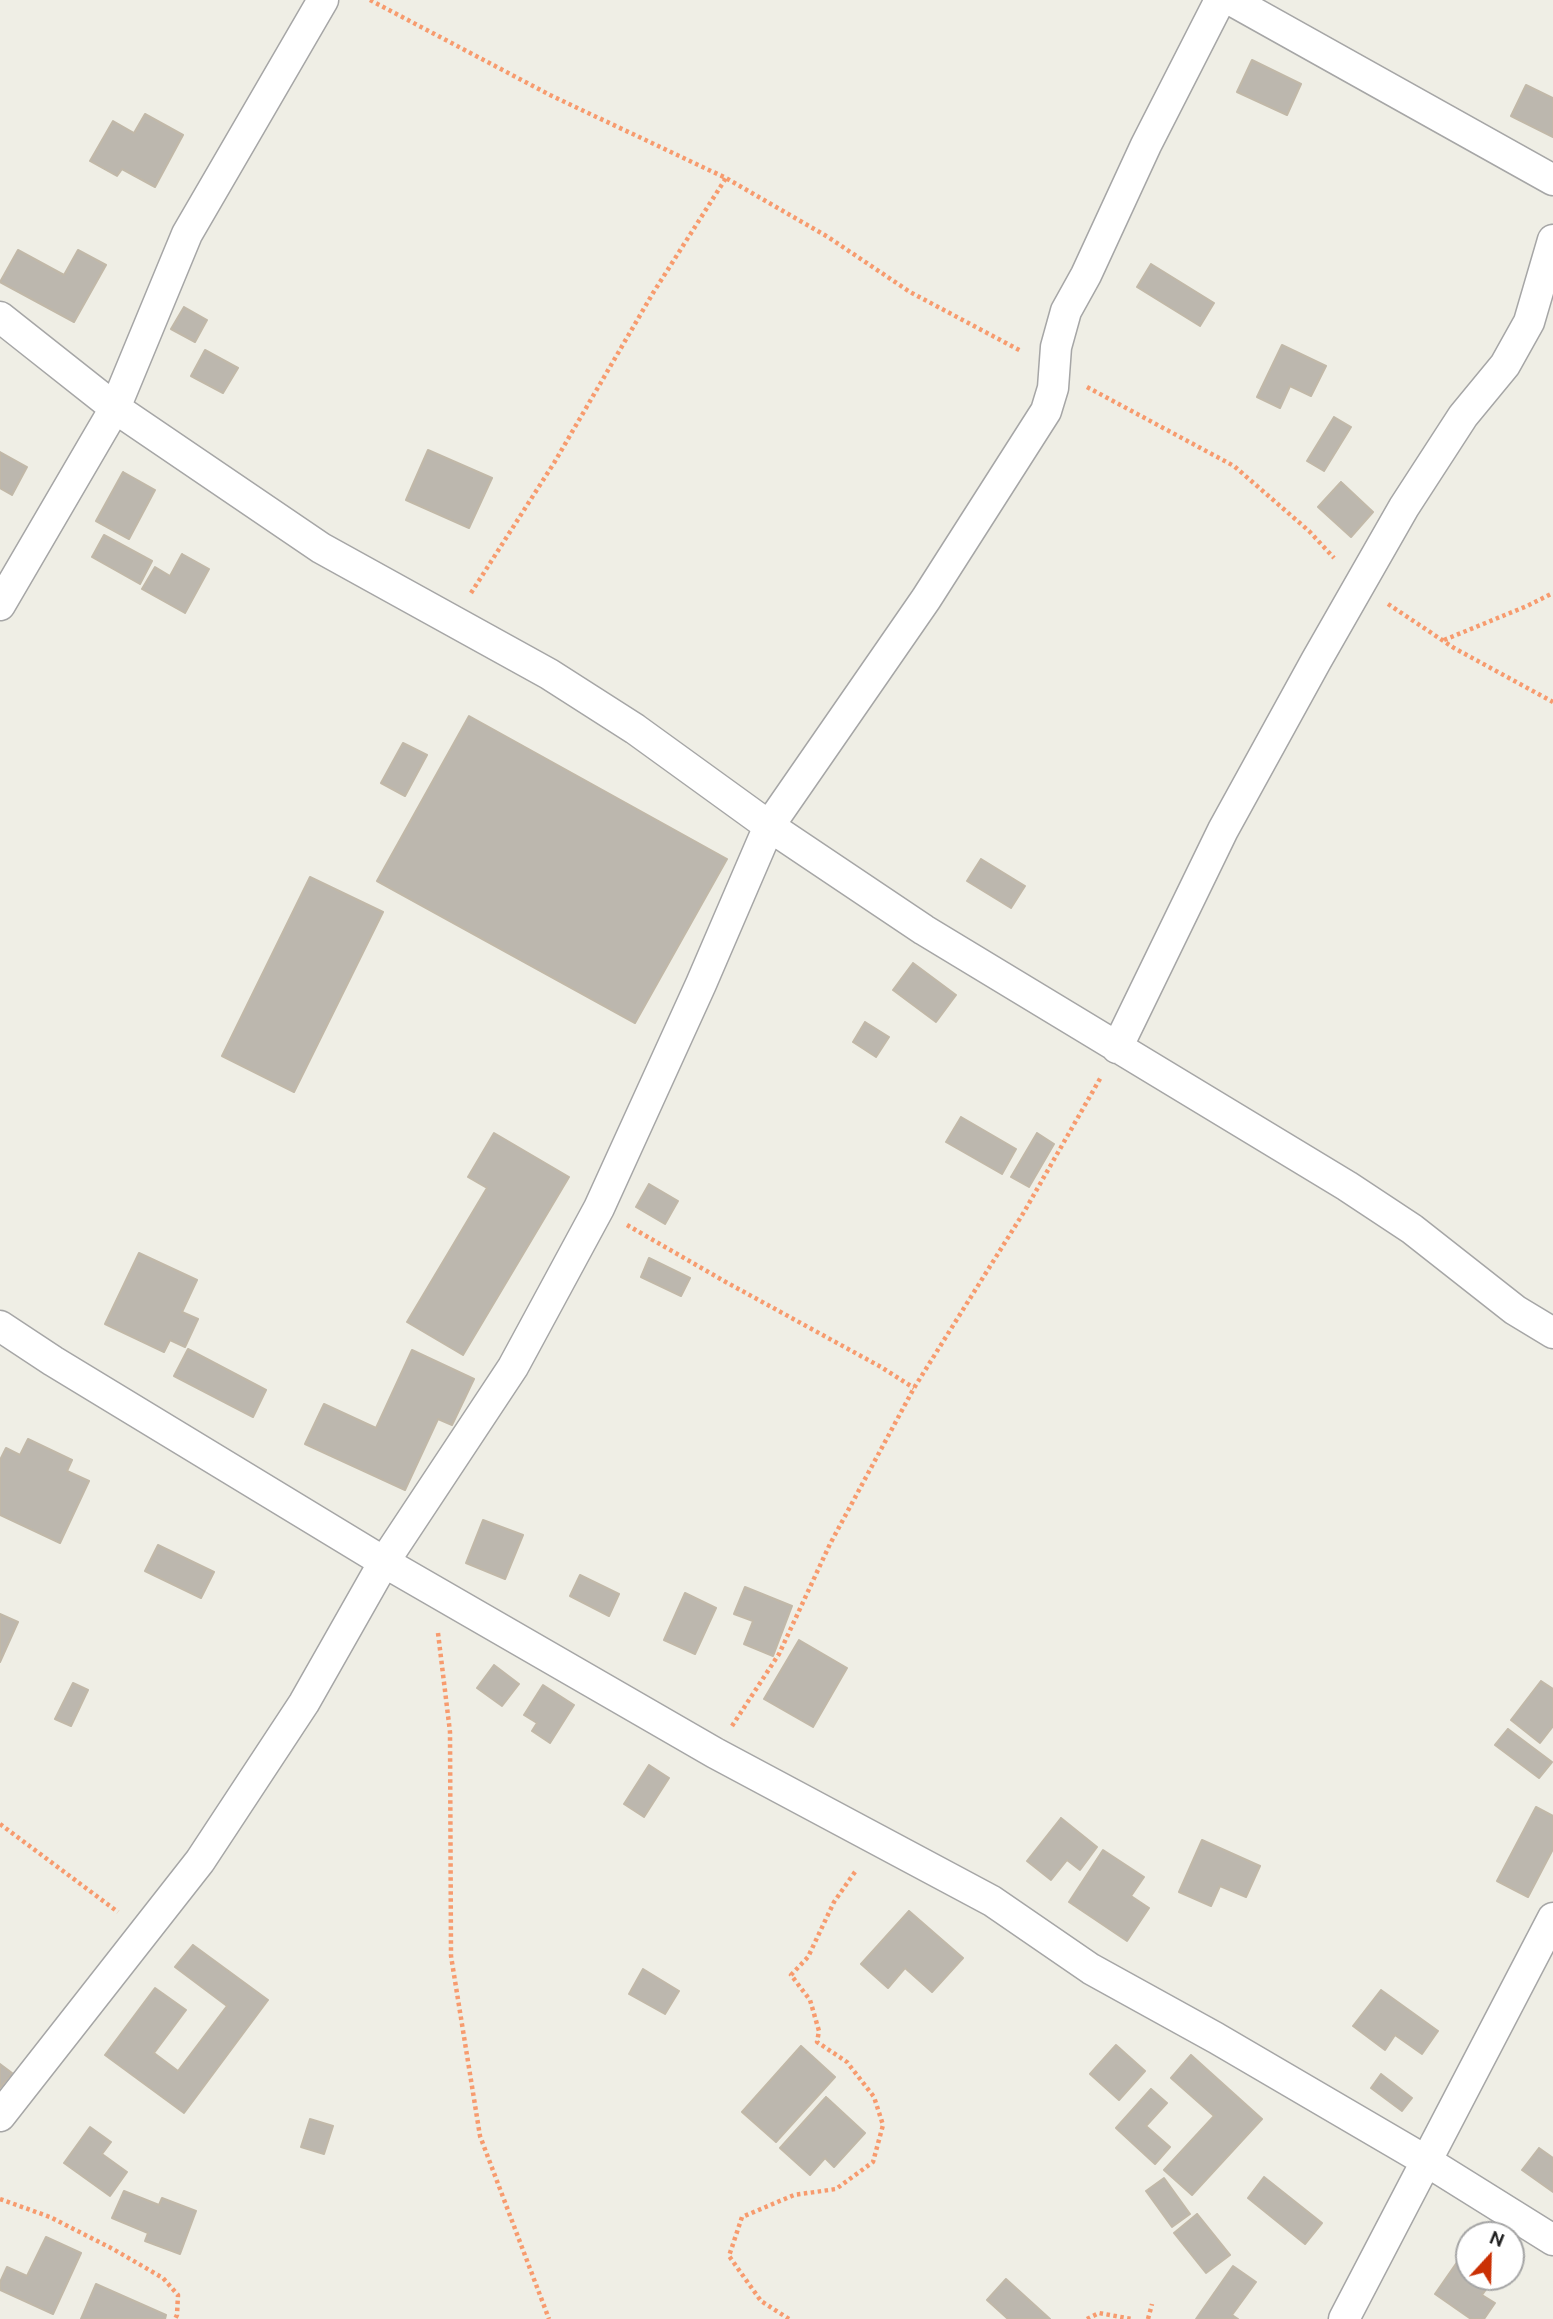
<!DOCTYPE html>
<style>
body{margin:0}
#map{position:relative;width:1553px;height:2319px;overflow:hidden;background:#efeee5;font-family:Ubuntu,sans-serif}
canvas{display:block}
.north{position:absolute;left:1455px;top:2221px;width:70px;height:70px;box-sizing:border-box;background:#fff;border:2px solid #a5a5a5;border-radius:50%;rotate:22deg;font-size:19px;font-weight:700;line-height:28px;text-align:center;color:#1f1f1f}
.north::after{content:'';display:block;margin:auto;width:24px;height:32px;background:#ca3004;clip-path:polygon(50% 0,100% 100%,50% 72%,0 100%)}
</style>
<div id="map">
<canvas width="1553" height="2319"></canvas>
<div class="north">N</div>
</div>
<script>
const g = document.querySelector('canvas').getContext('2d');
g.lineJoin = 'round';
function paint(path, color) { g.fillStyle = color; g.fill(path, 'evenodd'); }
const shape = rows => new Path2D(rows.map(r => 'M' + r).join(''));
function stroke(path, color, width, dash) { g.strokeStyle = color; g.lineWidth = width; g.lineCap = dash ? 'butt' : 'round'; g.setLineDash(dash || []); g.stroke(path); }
const building = shape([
 [1252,60,1301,84,1287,115,1237,92,1252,60],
 [1526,85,1553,98,1553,137,1511,116,1526,85],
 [145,114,183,135,155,187,122,169,117,176,90,161,113,121,134,133,145,114],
 [18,250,64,275,78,250,106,265,74,322,0,282,18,250],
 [1151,264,1214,303,1200,326,1137,287,1151,264],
 [184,307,207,320,195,342,171,329,184,307],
 [1282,345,1326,366,1311,396,1290,386,1280,408,1257,397,1282,345],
 [205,350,238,368,223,393,191,376,205,350],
 [1334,417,1351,427,1324,471,1307,461,1334,417],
 [428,450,492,478,469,528,406,500,428,450],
 [0,452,27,467,12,495,0,488,0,452],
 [123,472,155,490,129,539,96,521,123,472],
 [1341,482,1373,512,1351,537,1318,507,1341,482],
 [104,535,152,561,140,584,92,557,104,535],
 [182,554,209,569,185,613,142,589,155,567,170,576,182,554],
 [469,716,727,859,635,1023,377,881,469,716],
 [403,743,427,755,405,796,381,783,403,743],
 [981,859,1025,886,1011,908,967,881,981,859],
 [310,877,383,912,294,1092,222,1056,310,877],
 [913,963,956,995,936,1022,893,990,913,963],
 [865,1022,889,1037,876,1057,853,1042,865,1022],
 [961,1117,1016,1149,1002,1174,946,1142,961,1117],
 [494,1133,569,1177,463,1355,407,1322,487,1188,468,1177,494,1133],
 [1037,1133,1054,1144,1029,1187,1011,1177,1037,1133],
 [649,1184,678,1201,665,1224,636,1207,649,1184],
 [139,1253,197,1280,182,1312,198,1319,185,1347,170,1340,164,1352,105,1324,139,1253],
 [649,1258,690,1278,681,1296,641,1277,649,1258],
 [188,1349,266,1390,253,1417,174,1376,188,1349],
 [412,1350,474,1379,452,1425,438,1419,405,1490,305,1444,324,1404,376,1428,412,1350],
 [28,1439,72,1460,67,1471,89,1481,60,1543,0,1515,0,1460,6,1448,20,1455,28,1439],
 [483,1520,523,1535,505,1579,466,1563,483,1520],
 [158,1545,214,1572,201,1598,145,1571,158,1545],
 [580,1575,619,1594,609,1616,570,1596,580,1575],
 [745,1587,792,1606,773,1656,744,1644,753,1621,734,1614,745,1587],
 [685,1593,716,1608,695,1654,664,1640,685,1593],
 [0,1614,18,1622,0,1662,0,1614],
 [799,1640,847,1668,813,1727,764,1699,799,1640],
 [494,1665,519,1684,502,1706,477,1688,494,1665],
 [1541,1681,1553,1689,1553,1726,1540,1743,1511,1720,1541,1681],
 [73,1683,88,1690,71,1726,55,1719,73,1683],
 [543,1685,574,1705,550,1743,532,1731,537,1723,524,1715,543,1685],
 [1508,1729,1552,1762,1539,1778,1495,1745,1508,1729],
 [649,1765,669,1778,644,1817,624,1804,649,1765],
 [1536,1807,1553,1816,1553,1849,1528,1897,1497,1881,1536,1807],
 [1061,1818,1097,1847,1080,1870,1067,1860,1051,1880,1027,1861,1061,1818],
 [1202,1840,1260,1866,1246,1897,1220,1886,1211,1906,1179,1892,1202,1840],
 [1103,1850,1144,1877,1131,1896,1149,1908,1127,1941,1069,1902,1103,1850],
 [909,1911,963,1958,932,1992,905,1968,888,1988,861,1964,909,1911],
 [193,1945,268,2000,184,2113,105,2055,155,1988,186,2010,154,2053,178,2071,227,2006,175,1967,193,1945],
 [643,1969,679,1991,665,2014,629,1994,643,1969],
 [1381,1990,1438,2031,1422,2054,1395,2035,1385,2050,1353,2026,1381,1990],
 [1116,2045,1145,2071,1119,2100,1090,2074,1116,2045],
 [801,2046,835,2077,776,2142,742,2112,801,2046],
 [1191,2055,1262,2119,1192,2195,1164,2170,1214,2116,1171,2078,1191,2055],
 [0,2064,12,2073,0,2088,0,2064],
 [1381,2074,1412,2098,1402,2111,1371,2088,1381,2074],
 [1151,2089,1167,2103,1146,2126,1170,2147,1155,2164,1116,2128,1151,2089],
 [826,2097,865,2133,834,2167,825,2158,810,2175,780,2148,826,2097],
 [310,2119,333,2126,324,2154,301,2147,310,2119],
 [90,2127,111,2142,102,2154,127,2172,110,2196,64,2163,90,2127],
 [1539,2148,1553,2158,1553,2192,1522,2170,1539,2148],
 [1264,2177,1322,2223,1305,2244,1248,2198,1264,2177],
 [1164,2178,1190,2214,1172,2227,1146,2191,1164,2178],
 [124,2191,159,2205,162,2198,196,2211,180,2254,145,2241,148,2233,112,2218,124,2191],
 [1197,2214,1230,2255,1206,2273,1174,2233,1197,2214],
 [46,2237,81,2253,53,2314,0,2290,0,2282,7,2267,27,2276,46,2237],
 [1469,2245,1469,2277,1495,2277,1482,2295,1495,2303,1484,2319,1471,2319,1435,2294,1469,2245],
 [1511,2249,1523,2257,1511,2273,1511,2249],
 [1233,2266,1256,2282,1232,2315,1238,2319,1196,2319,1233,2266],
 [1006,2279,1050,2319,1008,2319,987,2300,1006,2279],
 [96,2284,166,2315,165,2319,81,2319,96,2284]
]);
paint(building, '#bcb7ae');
stroke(building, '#c1b8a8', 2);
const street = shape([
 [1231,0,1553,180],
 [0,317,115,408,321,548,549,674,635,729,769,826,924,930,1347,1186,1412,1229,1515,1310,1553,1333],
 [0,605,115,408,187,234,323,0],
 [1117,1048,1223,830,1316,661,1404,507,1463,416,1505,365,1529,322,1553,240],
 [0,1326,53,1361,384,1562,715,1753,992,1901,1091,1969,1216,2038,1428,2162,1553,2240],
 [0,2116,200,1861,304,1703,384,1562,513,1367,599,1208,701,984,769,826,926,599,1046,411,1053,388,1056,347,1066,311,1086,275,1146,145,1220,0],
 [1344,2319,1553,1918]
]);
stroke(street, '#a6a6a6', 33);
stroke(shape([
 [370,0,550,95,726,178,828,237,910,292,1021,351],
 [1087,387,1234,466,1309,531,1334,558],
 [471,593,554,463,653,293,726,178],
 [1388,604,1454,648,1553,702],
 [1444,640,1527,606,1553,593],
 [627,1225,724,1281,881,1367,914,1388],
 [438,1633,450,1732,451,1956,480,2136,549,2319],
 [732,1726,779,1654,830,1544,914,1388,1024,1212,1101,1077],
 [0,1824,118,1912],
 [0,2199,50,2217,113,2249,163,2278,178,2295,177,2315,175,2319],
 [789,2319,761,2301,729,2256,742,2217,794,2195,836,2189,873,2162,883,2125,874,2097,847,2062,817,2042,819,2031,810,2000,791,1975,808,1957,834,1902,857,1869],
 [1087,2319,1099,2313,1132,2319],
 [1148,2319,1152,2304]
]), '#f79b6e', 4.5, [3.5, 3.5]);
stroke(street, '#fff', 30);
</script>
